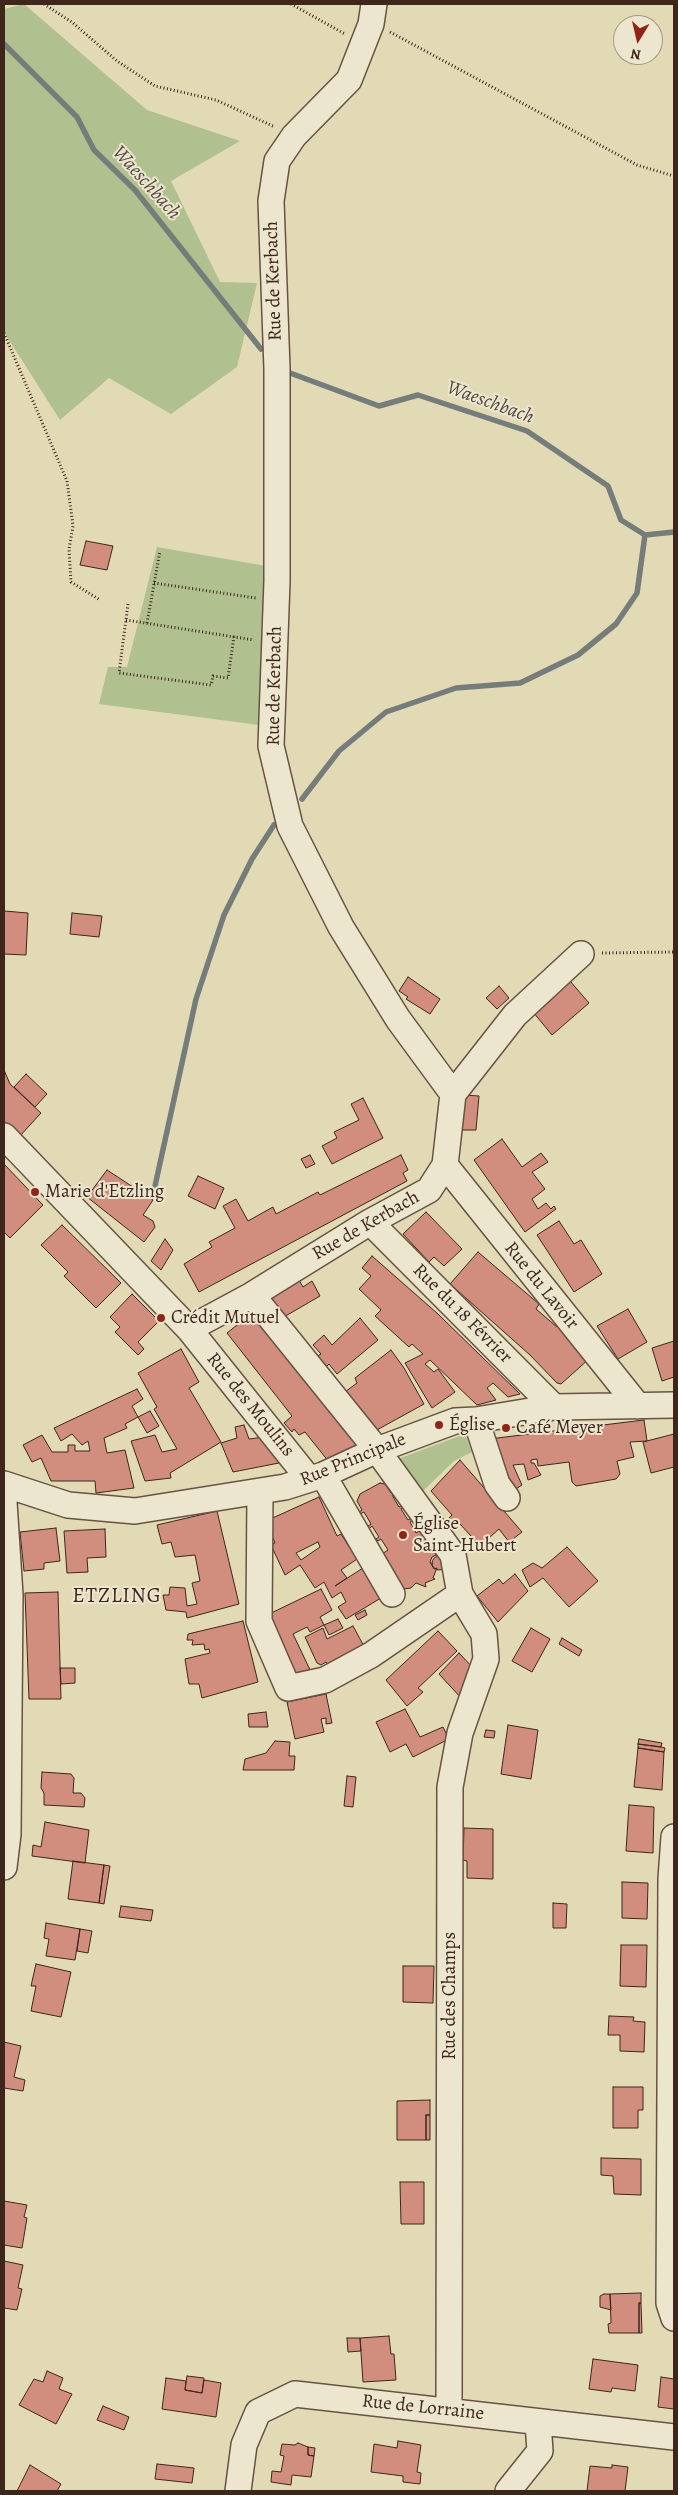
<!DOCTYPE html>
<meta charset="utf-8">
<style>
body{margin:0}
#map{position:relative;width:678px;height:2495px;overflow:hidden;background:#e2d9b5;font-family:Alegreya,serif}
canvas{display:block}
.frame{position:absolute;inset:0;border:5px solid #3e261d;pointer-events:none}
.north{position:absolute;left:613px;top:15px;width:50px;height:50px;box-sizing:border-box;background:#ece6cf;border:1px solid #a69988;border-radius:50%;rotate:189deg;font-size:14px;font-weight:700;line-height:20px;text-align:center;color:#3e261d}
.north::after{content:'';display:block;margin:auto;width:18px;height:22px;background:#8f2418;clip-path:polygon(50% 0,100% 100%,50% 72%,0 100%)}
</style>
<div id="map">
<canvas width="678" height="2495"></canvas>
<div class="frame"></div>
<div class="north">N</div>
</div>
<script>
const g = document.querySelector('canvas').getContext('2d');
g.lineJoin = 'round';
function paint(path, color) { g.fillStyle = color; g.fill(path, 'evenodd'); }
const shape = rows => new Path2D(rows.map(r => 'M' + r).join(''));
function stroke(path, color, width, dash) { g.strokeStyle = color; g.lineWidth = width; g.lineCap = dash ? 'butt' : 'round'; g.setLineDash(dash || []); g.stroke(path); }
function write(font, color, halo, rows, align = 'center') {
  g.font = font + ' Alegreya,serif'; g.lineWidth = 4; g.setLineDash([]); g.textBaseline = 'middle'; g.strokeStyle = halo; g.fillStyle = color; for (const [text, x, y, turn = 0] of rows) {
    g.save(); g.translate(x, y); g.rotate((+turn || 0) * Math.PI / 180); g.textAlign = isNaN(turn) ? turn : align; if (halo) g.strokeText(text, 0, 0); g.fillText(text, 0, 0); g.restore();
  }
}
paint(shape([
 [24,4,147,110,240,141,171,181,220,282,257,283,237,367,171,414,109,378,60,420,4,332,4,9],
 [157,547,266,566,259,725,99,704,108,667,127,667],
 [465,1434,472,1452,454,1461,423,1491,395,1460]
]), '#b1c08f');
stroke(shape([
 [4,44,77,117,94,150,135,190,261,349],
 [290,373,379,406,418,395,527,431,608,486,621,520,645,535,674,532],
 [302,799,339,751,386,712,456,688,520,683,578,655,616,624,637,593,645,535],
 [155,1186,196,999,224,915,252,859,274,825]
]), '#757d7b', 5.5);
const building = shape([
 [86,541,113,546,107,570,80,565,86,541],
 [4,911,28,913,26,955,4,954,4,911],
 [72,913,102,916,99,937,70,934,72,913],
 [408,977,440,999,430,1014,406,999,408,997,399,991,408,977],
 [570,981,589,1003,552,1035,533,1012,570,981],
 [499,986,509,998,497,1009,486,998,499,986],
 [4,1070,10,1084,41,1113,19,1137,4,1122,4,1070],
 [26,1074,47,1094,35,1107,14,1087,26,1074],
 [463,1095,479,1096,476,1130,462,1130,463,1095],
 [363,1098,383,1138,332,1164,322,1146,337,1138,334,1132,359,1120,351,1104,363,1098],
 [502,1139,522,1167,541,1153,548,1162,532,1172,545,1189,532,1199,538,1209,546,1203,551,1209,554,1206,556,1209,525,1232,474,1160,502,1139],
 [310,1155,315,1164,306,1168,301,1159,310,1155],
 [401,1155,408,1170,403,1173,407,1181,199,1292,184,1264,212,1247,209,1242,235,1228,223,1206,236,1199,248,1221,273,1207,276,1214,318,1192,320,1195,401,1155],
 [4,1164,43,1205,10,1238,4,1232,4,1164],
 [107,1170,153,1200,143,1215,153,1221,155,1227,144,1242,87,1197,107,1170],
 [198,1176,224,1188,215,1209,188,1196,198,1176],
 [426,1212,462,1249,444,1266,434,1257,429,1262,403,1234,426,1212],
 [559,1221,574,1244,581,1240,602,1274,574,1292,537,1235,559,1221],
 [62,1225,121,1283,96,1308,64,1276,68,1272,41,1245,62,1225],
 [165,1239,173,1250,161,1270,151,1261,165,1239],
 [478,1252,539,1304,536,1309,557,1327,559,1325,590,1358,561,1384,557,1383,530,1355,450,1284,478,1252],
 [372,1256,438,1314,520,1394,508,1397,493,1383,487,1388,496,1400,477,1405,430,1360,425,1364,434,1372,438,1369,455,1392,432,1408,405,1363,423,1354,412,1344,409,1347,375,1316,381,1310,359,1289,371,1276,362,1268,372,1256],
 [299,1280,303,1287,312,1281,320,1296,282,1318,270,1296,299,1280],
 [132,1294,159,1321,138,1342,144,1349,138,1355,115,1332,120,1327,110,1317,132,1294],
 [628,1309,647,1342,618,1359,597,1326,628,1309],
 [256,1310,363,1442,329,1462,305,1432,299,1435,294,1429,292,1432,284,1423,292,1416,227,1333,256,1310],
 [360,1318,378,1340,337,1374,329,1364,325,1368,316,1357,321,1354,313,1345,324,1335,332,1345,360,1318],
 [674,1341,674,1377,662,1381,652,1348,674,1341],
 [181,1349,199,1382,189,1388,221,1442,170,1473,171,1478,145,1481,131,1441,155,1435,162,1452,177,1449,154,1409,157,1407,138,1373,181,1349],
 [391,1350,404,1368,424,1404,375,1431,353,1400,345,1392,357,1383,355,1378,391,1350],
 [137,1389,143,1399,132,1406,138,1417,125,1424,127,1428,104,1438,107,1453,125,1450,134,1488,96,1493,95,1481,51,1481,41,1458,32,1462,23,1445,42,1435,52,1452,68,1452,68,1445,75,1445,75,1451,90,1451,88,1441,82,1445,72,1434,61,1441,54,1428,137,1389],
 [150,1411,159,1426,147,1433,138,1417,150,1411],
 [644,1420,647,1441,630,1442,634,1457,617,1461,620,1474,616,1479,576,1486,572,1482,569,1462,538,1466,537,1459,531,1460,531,1463,534,1463,541,1475,528,1480,524,1464,513,1465,522,1485,511,1492,489,1439,644,1420],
 [244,1425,249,1439,271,1436,284,1462,233,1472,221,1443,237,1438,235,1427,244,1425],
 [674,1434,674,1467,651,1473,643,1442,674,1434],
 [460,1460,522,1532,509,1542,499,1529,480,1546,460,1524,454,1529,447,1520,452,1515,431,1491,460,1460],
 [380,1483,385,1484,391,1493,394,1491,395,1493,392,1495,399,1507,403,1505,404,1507,401,1509,408,1520,411,1518,413,1520,410,1522,416,1533,422,1529,438,1554,432,1557,430,1562,434,1569,437,1568,433,1578,435,1579,425,1583,426,1587,416,1583,411,1588,403,1589,382,1554,388,1550,381,1539,378,1541,376,1539,379,1537,372,1526,369,1529,368,1526,371,1524,364,1512,360,1514,359,1512,362,1510,357,1501,360,1494,380,1483],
 [319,1497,337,1536,341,1534,357,1559,341,1570,347,1578,335,1586,363,1568,381,1598,346,1619,338,1607,346,1602,341,1592,332,1598,324,1582,315,1588,300,1565,285,1575,271,1545,275,1543,266,1521,319,1497],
 [318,1542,320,1547,301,1560,296,1553,318,1542],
 [217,1511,239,1604,187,1618,186,1612,166,1610,163,1595,169,1595,170,1587,185,1588,187,1606,197,1604,192,1583,200,1581,195,1555,175,1557,171,1542,162,1544,157,1525,217,1511],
 [56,1528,60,1561,44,1563,44,1569,24,1571,20,1532,56,1528],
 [105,1529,106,1557,87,1558,88,1572,67,1573,64,1531,105,1529],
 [567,1547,598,1581,569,1607,543,1578,530,1587,522,1570,533,1563,542,1568,567,1547],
 '432 1563a7 7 0 1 1 14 0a7 7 0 1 1-14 0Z',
 [515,1574,528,1591,498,1622,477,1596,499,1579,503,1584,515,1574],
 [321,1589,332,1610,320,1617,324,1625,310,1632,307,1627,293,1634,312,1674,294,1677,265,1616,321,1589],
 [58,1592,61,1699,29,1699,25,1593,58,1592],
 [365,1610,367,1615,358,1620,355,1615,365,1610],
 [338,1619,343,1628,329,1635,324,1625,338,1619],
 [243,1621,258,1682,202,1698,199,1684,189,1684,185,1659,210,1653,209,1649,205,1650,204,1644,192,1645,193,1640,187,1640,188,1634,243,1621],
 [353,1626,366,1650,330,1668,326,1662,321,1665,317,1663,305,1637,323,1628,327,1639,353,1626],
 [531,1628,550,1639,532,1672,512,1661,531,1628],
 [438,1631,457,1651,418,1688,423,1692,407,1706,386,1680,438,1631],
 [562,1638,582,1650,579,1656,559,1644,562,1638],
 [459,1653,474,1669,462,1699,439,1674,459,1653],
 [60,1668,75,1668,75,1683,61,1684,60,1668],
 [326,1694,332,1723,326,1724,326,1718,321,1719,324,1732,295,1739,287,1702,326,1694],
 [405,1709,420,1737,443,1727,449,1739,413,1757,406,1744,390,1752,376,1722,405,1709],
 [266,1712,268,1727,249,1727,248,1714,266,1712],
 [508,1725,538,1730,531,1779,501,1774,508,1725],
 [486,1730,495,1731,494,1738,484,1737,486,1730],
 [639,1739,662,1743,661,1747,638,1744,639,1739],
 [275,1741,290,1742,289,1756,295,1756,294,1770,243,1770,245,1759,266,1753,275,1741],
 [638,1744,661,1747,665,1748,664,1752,638,1748,638,1744],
 [638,1748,664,1752,662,1790,634,1787,638,1748],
 [42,1772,71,1774,74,1778,73,1793,81,1793,85,1798,84,1807,44,1805,44,1793,41,1788,42,1772],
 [347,1776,356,1777,353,1807,344,1806,347,1776],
 [629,1805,654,1807,653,1853,626,1851,629,1805],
 [45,1822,89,1830,85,1863,32,1856,33,1845,41,1847,45,1822],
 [464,1828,493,1829,493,1879,467,1878,467,1861,463,1860,464,1828],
 [73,1861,104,1865,99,1903,68,1899,73,1861],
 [104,1865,110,1866,104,1904,99,1903,104,1865],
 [622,1882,648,1883,647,1919,622,1918,622,1882],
 [553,1903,567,1904,566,1928,553,1928,553,1903],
 [121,1906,153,1910,151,1921,119,1917,121,1906],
 [46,1923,80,1929,75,1960,46,1956,49,1939,44,1938,46,1923],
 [80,1929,92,1931,88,1953,77,1951,80,1929],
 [621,1945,647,1945,646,1987,620,1986,621,1945],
 [36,1964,71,1972,61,2017,31,2011,36,1986,31,1986,36,1964],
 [403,1966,434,1966,433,2003,403,2002,403,1966],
 [609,2016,634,2017,633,2021,645,2022,644,2052,620,2051,620,2035,608,2035,609,2016],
 [4,2042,21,2046,14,2077,25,2080,23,2091,4,2088,4,2042],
 [613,2087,643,2087,643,2110,638,2110,638,2128,613,2128,613,2087],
 [430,2100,430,2115,426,2115,426,2140,397,2140,397,2101,430,2100],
 [426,2115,430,2115,430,2140,426,2140,426,2115],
 [601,2158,641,2159,641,2195,614,2194,613,2176,601,2175,601,2158],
 [400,2182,424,2182,424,2224,401,2224,400,2182],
 [4,2201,27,2205,24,2217,27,2218,22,2248,4,2245,4,2201],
 [4,2261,23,2265,18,2288,22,2289,17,2310,4,2308,4,2261],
 [641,2293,641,2303,639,2303,639,2333,609,2333,608,2324,611,2323,610,2294,641,2293],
 [604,2294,610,2294,611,2310,600,2307,600,2296,604,2294],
 [639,2303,641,2303,642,2333,639,2333,639,2303],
 [389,2336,391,2354,394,2354,396,2380,363,2382,360,2338,389,2336],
 [347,2338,360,2338,361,2351,348,2352,347,2338],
 [593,2359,638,2365,635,2391,612,2388,611,2392,589,2389,593,2359],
 [47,2371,63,2378,59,2389,72,2394,56,2424,19,2405,34,2379,43,2382,47,2371],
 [187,2376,204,2378,202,2393,185,2390,187,2376],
 [661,2377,674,2379,674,2409,658,2407,661,2377],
 [166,2378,186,2381,185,2390,202,2393,204,2380,221,2383,216,2417,162,2409,166,2378],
 [103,2406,129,2417,124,2430,97,2420,103,2406],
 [398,2441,421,2445,417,2472,421,2473,420,2484,403,2482,403,2476,371,2472,374,2444,397,2448,398,2441],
 [298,2443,308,2447,308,2455,314,2456,311,2477,292,2475,291,2485,271,2482,272,2471,281,2472,284,2456,280,2455,282,2444,295,2445,298,2443],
 [308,2447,315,2448,314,2456,308,2455,308,2447],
 [157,2464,194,2468,192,2483,155,2479,157,2464],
 [30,2465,61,2484,57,2491,17,2491,30,2465],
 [612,2465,628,2467,625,2491,587,2491,590,2466,612,2468,612,2465]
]);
paint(building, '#d18d7d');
stroke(building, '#3e261d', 1);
const minor = shape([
 [453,1094,515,1015,581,954],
 [4,1136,189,1329,309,1479],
 [445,1165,638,1406],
 [370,1222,554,1407],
 [252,1295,377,1450,453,1555,460,1594,484,1634,486,1659,460,1733,450,1787,449,2410],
 [189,1329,252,1295,370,1222,429,1190,445,1165,453,1094,398,1019,341,927,290,826,271,746,277,581,277,369,271,201,277,161,294,136,349,80,371,24,374,4],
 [476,1420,497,1484,507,1498],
 [323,1475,392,1594],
 [4,1484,68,1505,135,1511,285,1487,323,1475,377,1450,455,1421,476,1420,554,1407,674,1405],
 [260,1493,259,1621,288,1688,325,1680,371,1655,460,1594],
 [4,1502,10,1595,8,1834,4,1867],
 [674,1837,671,1879,669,2303,674,2318],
 [238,2491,244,2445,258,2412,295,2394,674,2437],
 [508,2491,540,2451,538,2422]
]);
stroke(minor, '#675343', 28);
stroke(shape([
 [44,4,73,23,117,61,155,86,216,100,275,127],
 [291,4,345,34],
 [390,32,637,165,674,176],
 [4,333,67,481,73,526,69,549,71,582,100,600],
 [154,583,256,598],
 [128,604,119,673,211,685,213,676,228,678,234,636],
 [126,620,254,640],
 [147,623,160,551],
 [602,953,674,952]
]), '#3e261d', 3, [1, 2.5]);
stroke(minor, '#ece6cf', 25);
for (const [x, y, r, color] of [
 [35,1192,5,"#8f2418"],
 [161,1318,5,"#8f2418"],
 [439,1425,5,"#8f2418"],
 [506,1428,5,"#8f2418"],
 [403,1535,5,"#8f2418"]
]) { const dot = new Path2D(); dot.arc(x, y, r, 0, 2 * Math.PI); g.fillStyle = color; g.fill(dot); stroke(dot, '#ece6cf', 2); }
write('19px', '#3e261d', '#ece6cf', [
 ["Rue de Kerbach",274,281,-92],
 ["Rue de Kerbach",275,686,-89],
 ["Rue de Kerbach",366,1226,-30],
 ["Rue du Lavoir",541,1286,51],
 ["Rue du 18 Février",462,1314,45],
 ["Rue des Moulins",250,1405,51],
 ["Rue Principale",353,1460,-22],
 ["Rue des Champs",450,1996,-90],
 ["Rue de Lorraine",423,2408,6]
]);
write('19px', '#3e261d', '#ece6cf', [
 ["Marie d'Etzling",45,1192],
 ["Crédit Mutuel",171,1318],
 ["Église",449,1425],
 ["Café Meyer",516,1428],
 ["Église",413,1524],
 ["Saint-Hubert",413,1546]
], 'left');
write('italic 20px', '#554a44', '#ece6cf', [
 ["Waeschbach",146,183,48],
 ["Waeschbach",490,403,20]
]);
g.letterSpacing = '1px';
write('21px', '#3e261d', '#ece6cf', [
 ["ETZLING",117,1597]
]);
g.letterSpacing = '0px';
</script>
